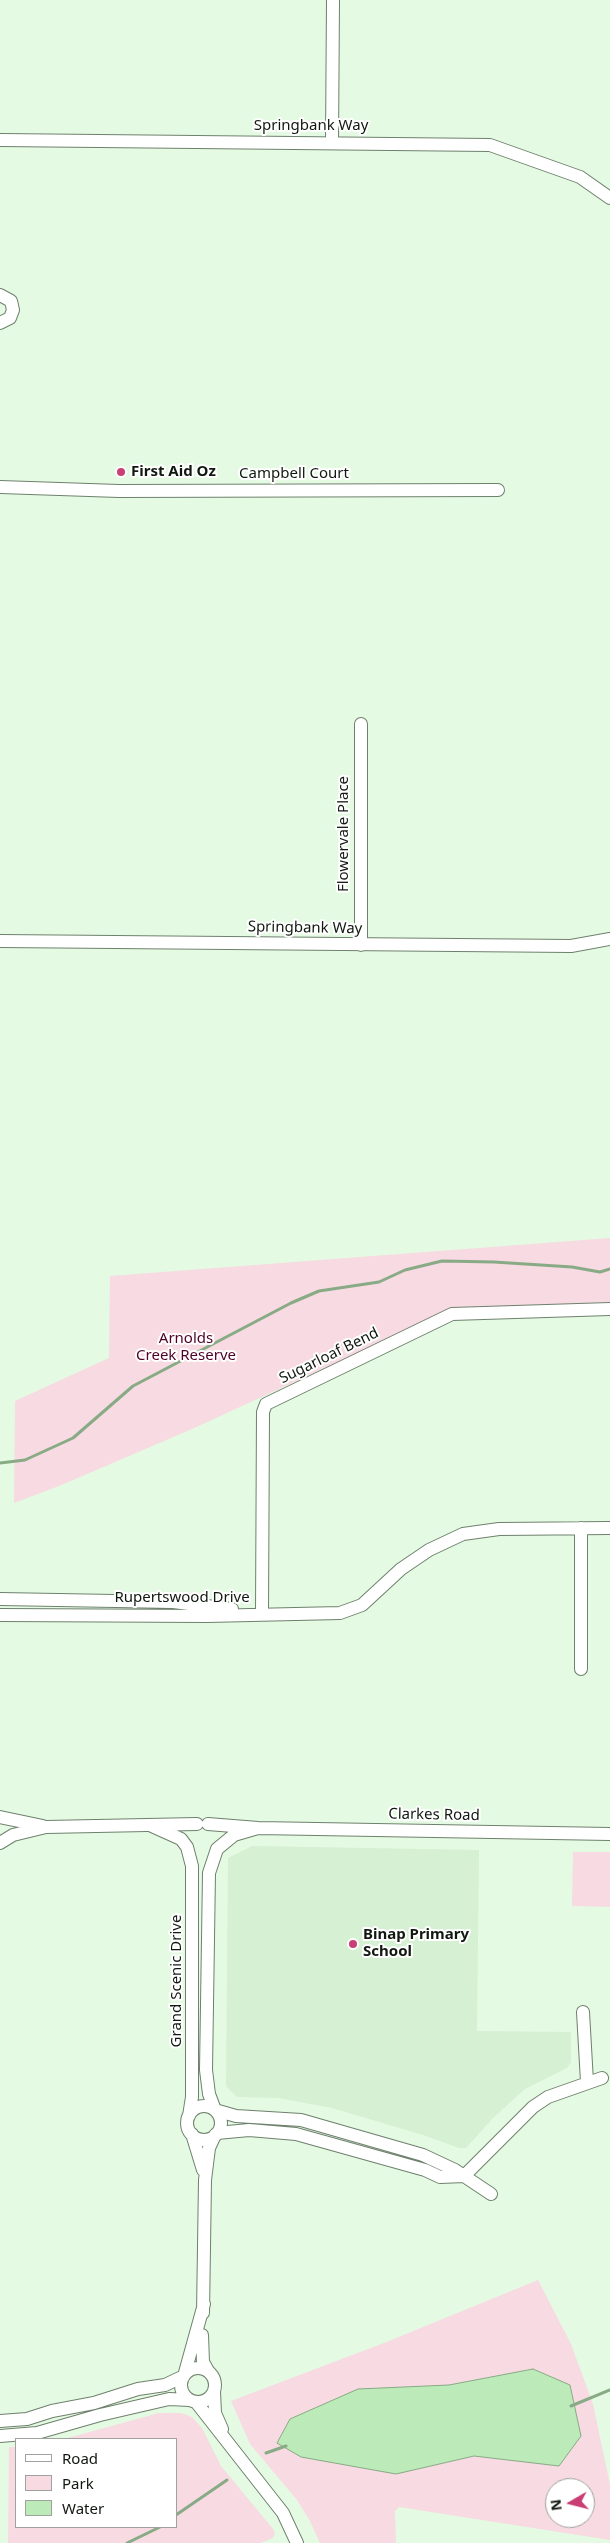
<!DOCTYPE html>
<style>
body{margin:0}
#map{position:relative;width:610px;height:2543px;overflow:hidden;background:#e5fae2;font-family:"Noto Sans",sans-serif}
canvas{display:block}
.legend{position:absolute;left:15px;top:2438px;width:162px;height:90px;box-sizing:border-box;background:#fff;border:1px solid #9fa39f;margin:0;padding:6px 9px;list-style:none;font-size:15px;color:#101810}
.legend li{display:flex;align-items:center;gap:10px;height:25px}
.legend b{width:25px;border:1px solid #9fa39f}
.north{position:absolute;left:545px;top:2478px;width:50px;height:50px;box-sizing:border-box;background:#fff;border:1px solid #9fa39f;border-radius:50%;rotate:262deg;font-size:14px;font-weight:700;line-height:20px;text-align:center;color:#101810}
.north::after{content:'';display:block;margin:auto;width:18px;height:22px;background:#c93e74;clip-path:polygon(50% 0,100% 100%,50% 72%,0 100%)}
</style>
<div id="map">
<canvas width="610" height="2543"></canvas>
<ul class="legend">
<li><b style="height:6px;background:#fff"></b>Road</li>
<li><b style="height:14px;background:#f7dae2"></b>Park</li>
<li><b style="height:14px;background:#bceab8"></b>Water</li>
</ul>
<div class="north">N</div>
</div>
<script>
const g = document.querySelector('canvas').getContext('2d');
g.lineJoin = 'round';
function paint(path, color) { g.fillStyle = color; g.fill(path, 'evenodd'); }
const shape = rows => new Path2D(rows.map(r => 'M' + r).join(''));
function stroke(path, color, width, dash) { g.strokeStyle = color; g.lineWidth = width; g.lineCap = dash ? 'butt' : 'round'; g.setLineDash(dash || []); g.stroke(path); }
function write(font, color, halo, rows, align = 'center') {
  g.font = font + ' "Noto Sans",sans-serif'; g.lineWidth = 4; g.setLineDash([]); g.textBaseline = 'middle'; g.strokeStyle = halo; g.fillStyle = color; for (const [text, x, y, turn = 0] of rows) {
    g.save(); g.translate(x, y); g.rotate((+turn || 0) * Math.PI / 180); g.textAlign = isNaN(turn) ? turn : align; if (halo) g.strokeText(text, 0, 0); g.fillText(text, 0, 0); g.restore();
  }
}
paint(shape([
 [252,1846,479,1850,477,2031,571,2032,571,2062,567,2068,525,2089,493,2118,466,2148,459,2148,423,2135,332,2108,278,2098,237,2097,226,2086,228,1858]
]), '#d5f0d3');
paint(shape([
 [610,1238,610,1302,451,1310,192,1429,59,1486,14,1503,15,1401,109,1358,110,1276],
 [573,1852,610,1852,610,1907,572,1906],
 [538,2280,571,2344,593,2404,610,2485,610,2540,399,2507,395,2511,396,2543,320,2543,310,2521,297,2500,250,2444,231,2401,384,2343],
 [555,2488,585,2488,585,2518,555,2518],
 [159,2413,181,2413,192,2417,202,2428,221,2466,273,2529,275,2533,273,2538,260,2543,8,2543,9,2447,16,2447,16,2527,176,2527,176,2439,64,2439]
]), '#f7dae2');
const water = shape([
 [533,2369,570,2385,581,2436,559,2466,474,2456,396,2474,301,2457,277,2443,290,2419,358,2389,449,2385,533,2369]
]);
paint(water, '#bceab8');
stroke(water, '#88ab86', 1);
stroke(shape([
 [0,1463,25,1460,73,1438,133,1386,291,1303,319,1291,379,1282,405,1270,442,1261,494,1262,572,1267,600,1272,610,1269],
 [571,2406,610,2390],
 [266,2453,286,2446],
 [176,2515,227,2480],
 [127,2543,160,2527]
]), '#88ab86', 3);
const minor = shape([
 [0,140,490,145,580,177,610,198],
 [332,143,333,0],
 [0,295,11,301,13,310,10,318,0,323],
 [0,487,119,491,498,490],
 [0,941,571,946,610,939],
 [361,945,361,724],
 [581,1528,581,1669],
 [0,1599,173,1602,232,1609],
 [262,1613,263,1412,266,1404,452,1314,610,1309],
 [0,1615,207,1616,340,1613,362,1605,401,1569,429,1550,463,1534,499,1529,610,1528],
 [0,1817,43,1826],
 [208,1824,258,1828,610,1834],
 [152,1826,181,1839,187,1847,192,1866,192,2097,189,2116],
 [258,1828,234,1835,217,1849,209,1873,206,2070,209,2094,215,2110,236,2116,301,2120,423,2155,455,2170,491,2194],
 [0,1843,13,1835,46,1827,197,1824],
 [583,2012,587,2082],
 '187 2123a17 17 0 1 1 34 0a17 17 0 1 1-34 0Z',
 [217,2133,249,2130,296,2134,425,2170,440,2177,464,2176],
 [192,2134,203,2170],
 [464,2176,533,2107,548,2097,602,2078],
 [203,2313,205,2180,209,2148,215,2135],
 [202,2335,203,2362,208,2371],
 '181 2385a17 17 0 1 1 34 0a17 17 0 1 1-34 0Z',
 [214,2391,215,2413,222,2429],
 [196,2402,283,2513,297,2543],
 [0,2421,27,2419,52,2411,94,2403,138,2389,165,2385,184,2376,204,2304],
 [0,2436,37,2433,100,2415,169,2399,190,2400]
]);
stroke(minor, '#6e816d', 14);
stroke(minor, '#fff', 12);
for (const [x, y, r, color] of [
 [121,472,5,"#c93e74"],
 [353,1944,5,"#c93e74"]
]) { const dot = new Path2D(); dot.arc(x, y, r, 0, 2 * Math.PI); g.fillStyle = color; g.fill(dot); stroke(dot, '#fff', 2); }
write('15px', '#101810', '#fff', [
 ["Springbank Way",311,126],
 ["Campbell Court",294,474],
 ["Flowervale Place",344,834,-90],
 ["Springbank Way",305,928,1],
 ["Sugarloaf Bend",329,1356,-26],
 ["Rupertswood Drive",182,1598],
 ["Clarkes Road",434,1815,1],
 ["Grand Scenic Drive",177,1981,-90]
]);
write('bold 15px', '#101810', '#fff', [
 ["First Aid Oz",131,472],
 ["Binap Primary",363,1935],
 ["School",363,1952]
], 'left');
write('15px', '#500126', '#fff', [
 ["Arnolds",186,1339],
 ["Creek Reserve",186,1356]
]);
</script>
